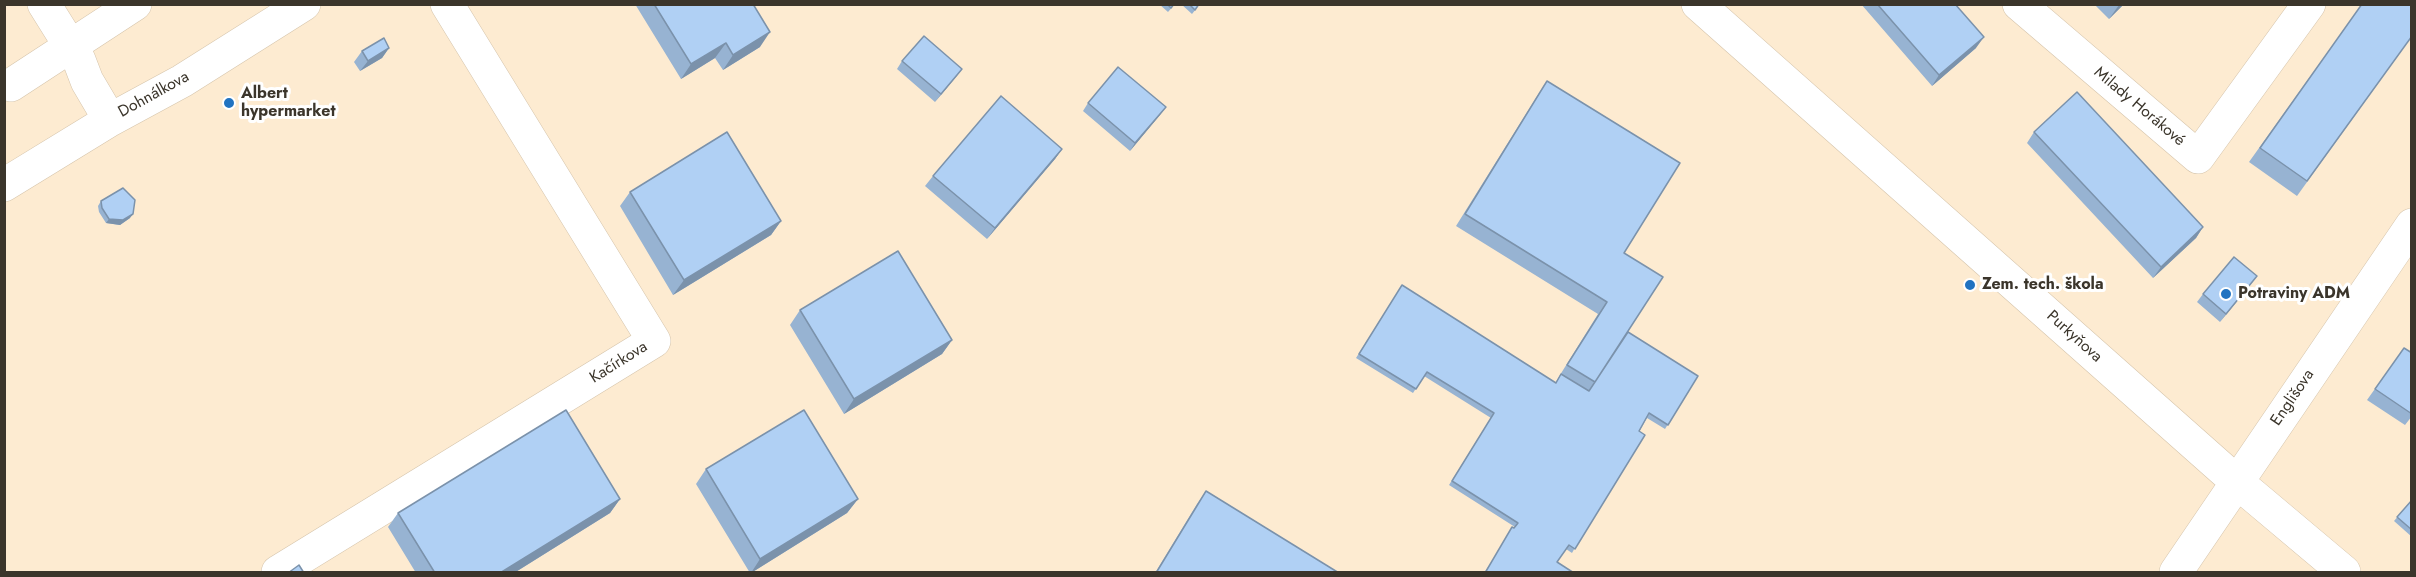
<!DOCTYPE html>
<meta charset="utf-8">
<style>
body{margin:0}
#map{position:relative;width:2416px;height:577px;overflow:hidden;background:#fdebd1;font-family:Jost,sans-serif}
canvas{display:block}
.frame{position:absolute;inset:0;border:6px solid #3b352b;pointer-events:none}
</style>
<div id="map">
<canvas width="2416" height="577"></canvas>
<div class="frame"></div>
</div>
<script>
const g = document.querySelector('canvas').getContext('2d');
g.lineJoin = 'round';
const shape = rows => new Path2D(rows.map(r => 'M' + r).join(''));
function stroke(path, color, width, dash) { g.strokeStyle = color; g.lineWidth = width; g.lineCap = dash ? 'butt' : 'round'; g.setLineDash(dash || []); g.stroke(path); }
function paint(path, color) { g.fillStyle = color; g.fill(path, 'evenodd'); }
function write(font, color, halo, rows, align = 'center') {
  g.font = font + ' Jost,sans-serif'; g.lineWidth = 6; g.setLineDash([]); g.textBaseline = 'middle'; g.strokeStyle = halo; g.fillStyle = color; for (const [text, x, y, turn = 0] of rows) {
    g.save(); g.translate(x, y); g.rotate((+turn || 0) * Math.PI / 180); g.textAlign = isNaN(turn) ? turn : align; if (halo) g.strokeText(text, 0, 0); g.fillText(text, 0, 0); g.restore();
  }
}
const minor = shape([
 [44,4,79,60,87,81,110,120],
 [1698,4,2237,482,2344,572],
 [2019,4,2198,157,2309,4],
 [11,85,135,4],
 [4,185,110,120,182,81,304,4],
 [278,572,654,341,447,4],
 [2176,572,2412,225]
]);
stroke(minor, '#d5c4ab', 34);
stroke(minor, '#fff', 33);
paint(shape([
 [635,4,753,4,760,47,723,70,715,58,681,79],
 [1159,4,1175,4,1168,12],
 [1181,4,1200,4,1192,14],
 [1861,4,1955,4,1976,48,1932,86],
 [2094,4,2124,4,2109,19],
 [2362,4,2412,36,2297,196,2249,162],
 [389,48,382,58,360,71,354,62,362,51],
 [902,61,962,69,935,102,897,69],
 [1547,81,1624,253,1627,333,1698,376,1665,429,1647,418,1572,553,1566,549,1484,573,1515,527,1449,485,1491,418,1424,376,1413,393,1356,358,1402,285,1555,383,1598,314,1456,226,1539,93],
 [1088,103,1166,107,1130,151,1083,111],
 [2034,132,2203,227,2196,238,2153,278,2027,143],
 [1062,149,1055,159,987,239,925,186,933,176],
 [630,192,781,221,771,235,673,295,620,206],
 [101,201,130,218,120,225,106,223,99,212,98,206],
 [2251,284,2220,322,2197,302,2203,294],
 [800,310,952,340,942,354,844,414,790,325],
 [2404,348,2412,353,2412,416,2405,425,2367,400],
 [706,469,858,499,847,513,751,573,750,573,696,484],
 [1206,491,1339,573,1155,573,1197,504],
 [620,499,610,513,514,573,416,573,388,527,398,513],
 [2412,500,2412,537,2394,521]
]), '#97b3d2');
paint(shape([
 [2124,4,2109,19,2119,5],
 [770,32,760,47,723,70,733,55],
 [1984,37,1976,48,1932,86,1939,75],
 [726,43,715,58,681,79,691,64],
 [389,48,382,58,360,71,368,61],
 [962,69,956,77,935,102,941,94],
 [1166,107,1160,115,1130,151,1135,143],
 [1062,149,1055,159,987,239,995,228],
 [133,214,130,218,120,225,106,223,109,219],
 [781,221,771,235,673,295,684,280],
 [2203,227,2196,238,2153,278,2161,267],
 [2257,276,2251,284,2220,322,2226,314],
 [952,340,942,354,844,414,854,399],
 [620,499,610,513,514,573,500,573],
 [858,499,847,513,751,573,760,559]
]), '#7b92ab');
const building = shape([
 [654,4,753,4,770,32,733,55,726,43,691,64,654,4],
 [1167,4,1174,4,1171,8,1167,4],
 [1189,4,1199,4,1195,10,1189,4],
 [1879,4,1955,4,1984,37,1939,75,1878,5,1879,4],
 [2362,4,2412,4,2412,36,2307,181,2260,148,2362,4],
 [924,36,962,69,941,94,902,61,924,36],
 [384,38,389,48,368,61,362,51,384,38],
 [1118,67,1166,107,1135,143,1088,103,1118,67],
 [1547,81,1680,163,1624,253,1663,277,1595,382,1567,365,1607,302,1465,214,1547,81],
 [2077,92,2203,227,2161,267,2034,132,2077,92],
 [1001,96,1062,149,995,228,933,176,1001,96],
 [727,132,781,221,684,280,630,192,727,132],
 [123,188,135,200,133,214,123,220,109,219,102,208,101,201,123,188],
 [898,251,952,340,854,399,800,310,898,251],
 [2234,257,2257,276,2226,314,2203,294,2234,257],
 [1402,285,1556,383,1561,374,1589,391,1628,332,1698,376,1668,425,1649,413,1639,431,1645,435,1575,549,1569,545,1557,562,1574,573,1485,573,1512,527,1514,528,1518,523,1452,481,1494,413,1427,372,1416,389,1359,354,1402,285],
 [2404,348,2412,353,2412,414,2375,389,2404,348],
 [566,410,620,499,500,573,435,573,398,513,566,410],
 [804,410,858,499,760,559,706,469,804,410],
 [1206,491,1339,573,1156,573,1206,491],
 [2412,500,2412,530,2397,517,2412,500],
 [299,565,304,573,288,573,299,565]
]);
paint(building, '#b0d0f4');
stroke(building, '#7b92ab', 1.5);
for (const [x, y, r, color] of [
 [229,103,6,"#2173c1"],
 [1970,285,6,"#2173c1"],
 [2226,294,6,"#2173c1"]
]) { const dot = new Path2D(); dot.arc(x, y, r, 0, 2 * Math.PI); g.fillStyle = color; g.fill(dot); stroke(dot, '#fff', 2); }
write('bold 16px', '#3b352b', '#fff', [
 ["Albert",241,94],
 ["hypermarket",241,112],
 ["Zem. tech. škola",1982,285],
 ["Potraviny ADM",2238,294]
], 'left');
write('16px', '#3b352b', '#fff', [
 ["Dohnálkova",154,95,-29],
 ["Milady Horákové",2139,107,40],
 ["Purkyňova",2074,337,42],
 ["Kačírkova",619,363,-32],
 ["Englišova",2293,398,-56]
]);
</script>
